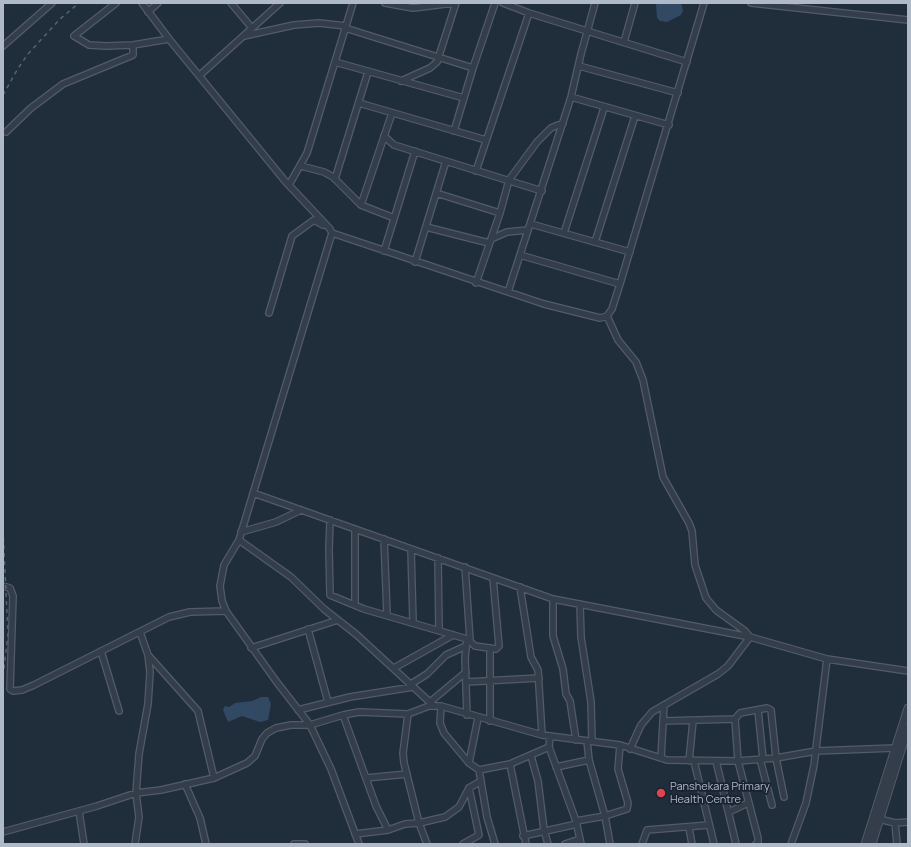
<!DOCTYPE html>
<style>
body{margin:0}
#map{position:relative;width:911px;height:847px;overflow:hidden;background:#202d3b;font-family:Manrope,sans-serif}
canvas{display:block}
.frame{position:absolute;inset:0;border:4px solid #afb9c7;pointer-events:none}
</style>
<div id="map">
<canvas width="911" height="847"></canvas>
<div class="frame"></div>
</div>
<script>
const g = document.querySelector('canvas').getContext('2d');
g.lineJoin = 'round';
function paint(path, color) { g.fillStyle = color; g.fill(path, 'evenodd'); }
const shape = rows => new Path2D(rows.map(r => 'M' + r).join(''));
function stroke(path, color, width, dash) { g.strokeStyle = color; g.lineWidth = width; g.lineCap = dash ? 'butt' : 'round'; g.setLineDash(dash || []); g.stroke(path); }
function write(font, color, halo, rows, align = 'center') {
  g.font = font + ' Manrope,sans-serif'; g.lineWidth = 3.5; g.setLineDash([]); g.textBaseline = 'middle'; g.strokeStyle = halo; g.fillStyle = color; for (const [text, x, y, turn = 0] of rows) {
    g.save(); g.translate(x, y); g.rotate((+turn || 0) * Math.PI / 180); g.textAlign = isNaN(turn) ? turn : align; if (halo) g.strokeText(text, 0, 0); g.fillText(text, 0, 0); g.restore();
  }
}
paint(shape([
 [681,3,683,11,681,15,667,22,660,21,657,18,656,4],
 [261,697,268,697,271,704,268,720,260,722,242,716,228,722,223,710,225,706,229,707,235,703,252,701]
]), '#324964');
const minor = shape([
 [116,3,74,36,89,45,106,46,133,45,169,39],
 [142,3,169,39,285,181,330,229,332,233,239,540,224,565,220,586,222,601,226,611,276,681,310,725,331,769,359,844],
 [231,3,252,28],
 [385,3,413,8,454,3],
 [503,3,529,13,687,62],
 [751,3,908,20],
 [148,12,158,3],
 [345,28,473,68],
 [244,36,294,25,319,23,346,26],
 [624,42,635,3],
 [3,46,52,3],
 [335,62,464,98],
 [579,66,678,93],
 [200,75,280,3],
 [401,81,430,68,437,62,456,3],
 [571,97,669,125],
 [359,103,486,140],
 [454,131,473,68,495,3],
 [6,132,31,108,63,84,133,55,133,45],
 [384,136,394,145,542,191],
 [301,166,324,172,333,177,361,205,394,218],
 [476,171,529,13],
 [335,179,368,72],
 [289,185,307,153,353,3],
 [436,193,500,213],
 [361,205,392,113],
 [531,224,630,252],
 [426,227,489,243],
 [332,233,544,304,600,318,607,316,612,309,620,284,704,3],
 [564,233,604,108],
 [491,239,507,232,528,230],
 [595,242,635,116],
 [384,251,415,151],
 [520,255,620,284],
 [415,262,446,161],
 [476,283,500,213,509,180,537,142,551,128,563,123],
 [508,292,571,97,581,54,595,3],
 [269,313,292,236,314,220,323,225],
 [607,316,618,340,636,362,643,380,663,477,689,523,692,531,695,565,706,598,716,610,745,631,750,637,728,666,718,674,652,712,641,725,630,749],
 [253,493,553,599,750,637,827,659,908,671],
 [330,520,329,550,330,595,364,609,467,639,475,646,496,649,499,646,493,578],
 [241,532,276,522,301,510],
 [384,539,387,614],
 [239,540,291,577,324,609,357,635,434,706],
 [411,549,413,622],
 [438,558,439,630],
 [465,567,470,640],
 [3,586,10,588,13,596,10,689,13,691,22,690,34,685,169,617,190,612,226,611],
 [520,587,531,657,538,670,542,735],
 [553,599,553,636,563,669,566,694,570,701,576,740],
 [580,604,581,637,591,702,592,741],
 [355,605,355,529],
 [308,629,328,702],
 [251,648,338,620],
 [490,648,490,721],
 [101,651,119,711],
 [148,655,198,711,214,778],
 [394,668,453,635],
 [466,682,539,678],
 [411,684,427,674,446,655,466,646],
 [430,702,466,672],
 [441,706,440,723,444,733,469,763,479,770,510,764,549,747],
 [298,710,350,697,413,687],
 [758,710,763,759],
 [408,714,403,753,404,763,419,823,427,844],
 [343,715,376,806,388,830],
 [467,715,465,658,467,639],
 [663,721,735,719],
 [550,737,549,747,576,821,581,844],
 [587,741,589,760,605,816,610,844],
 [531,756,538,781,544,830,548,844],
 [661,758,664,705],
 [760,759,772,805],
 [689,761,693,721],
 [694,761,714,844],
 [716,761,736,844],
 [469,763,478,718],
 [510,764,526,844],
 [556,767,589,760],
 [479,770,487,817,495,844],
 [366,778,407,774],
 [185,784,200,818,206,844],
 [79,811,84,844],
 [729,812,748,803],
 [879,819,895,823,897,844],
 [576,821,605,816,627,809,628,803,618,769,620,745],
 [895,823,908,822],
 [689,828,692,844],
 [3,832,97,806,136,793,161,790,214,778,247,763,255,756,262,739,267,733,276,728,291,725,310,725,343,715,359,712,408,714,429,706,441,706,542,735,620,745,667,760,738,761,776,758,816,751,895,748],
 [355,834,388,830,405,824,419,823,445,817,459,807,469,788,481,781],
 [523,836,577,824],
 [135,844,139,817,136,793,139,754,148,704,150,672,148,655,140,632],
 [294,844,305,844],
 [463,844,479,835,469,788],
 [565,844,580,839],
 [642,844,647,830,709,825],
 [756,844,758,843,758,838,738,761,735,719,740,713,767,708,771,710,776,758,784,797],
 [791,844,806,803,814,765,827,659]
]);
const tertiary = shape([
 [865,844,908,708],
 [872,844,908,728]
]);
stroke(minor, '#525c69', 8);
stroke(tertiary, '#525c69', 9);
stroke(minor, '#343e4b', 5.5);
stroke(tertiary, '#343e4b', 7);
stroke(shape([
 [3,95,17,70,28,54,60,19,79,3],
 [3,529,8,634,3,677]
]), '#556373', 1.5, [4, 4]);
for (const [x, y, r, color] of [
 [661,793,5,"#e0444e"]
]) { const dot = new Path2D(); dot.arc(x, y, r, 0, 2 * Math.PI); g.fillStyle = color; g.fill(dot); stroke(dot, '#192330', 1.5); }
write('11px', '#afb9c7', '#192330', [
 ["Panshekara Primary",670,787],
 ["Health Centre",670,800]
], 'left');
</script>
